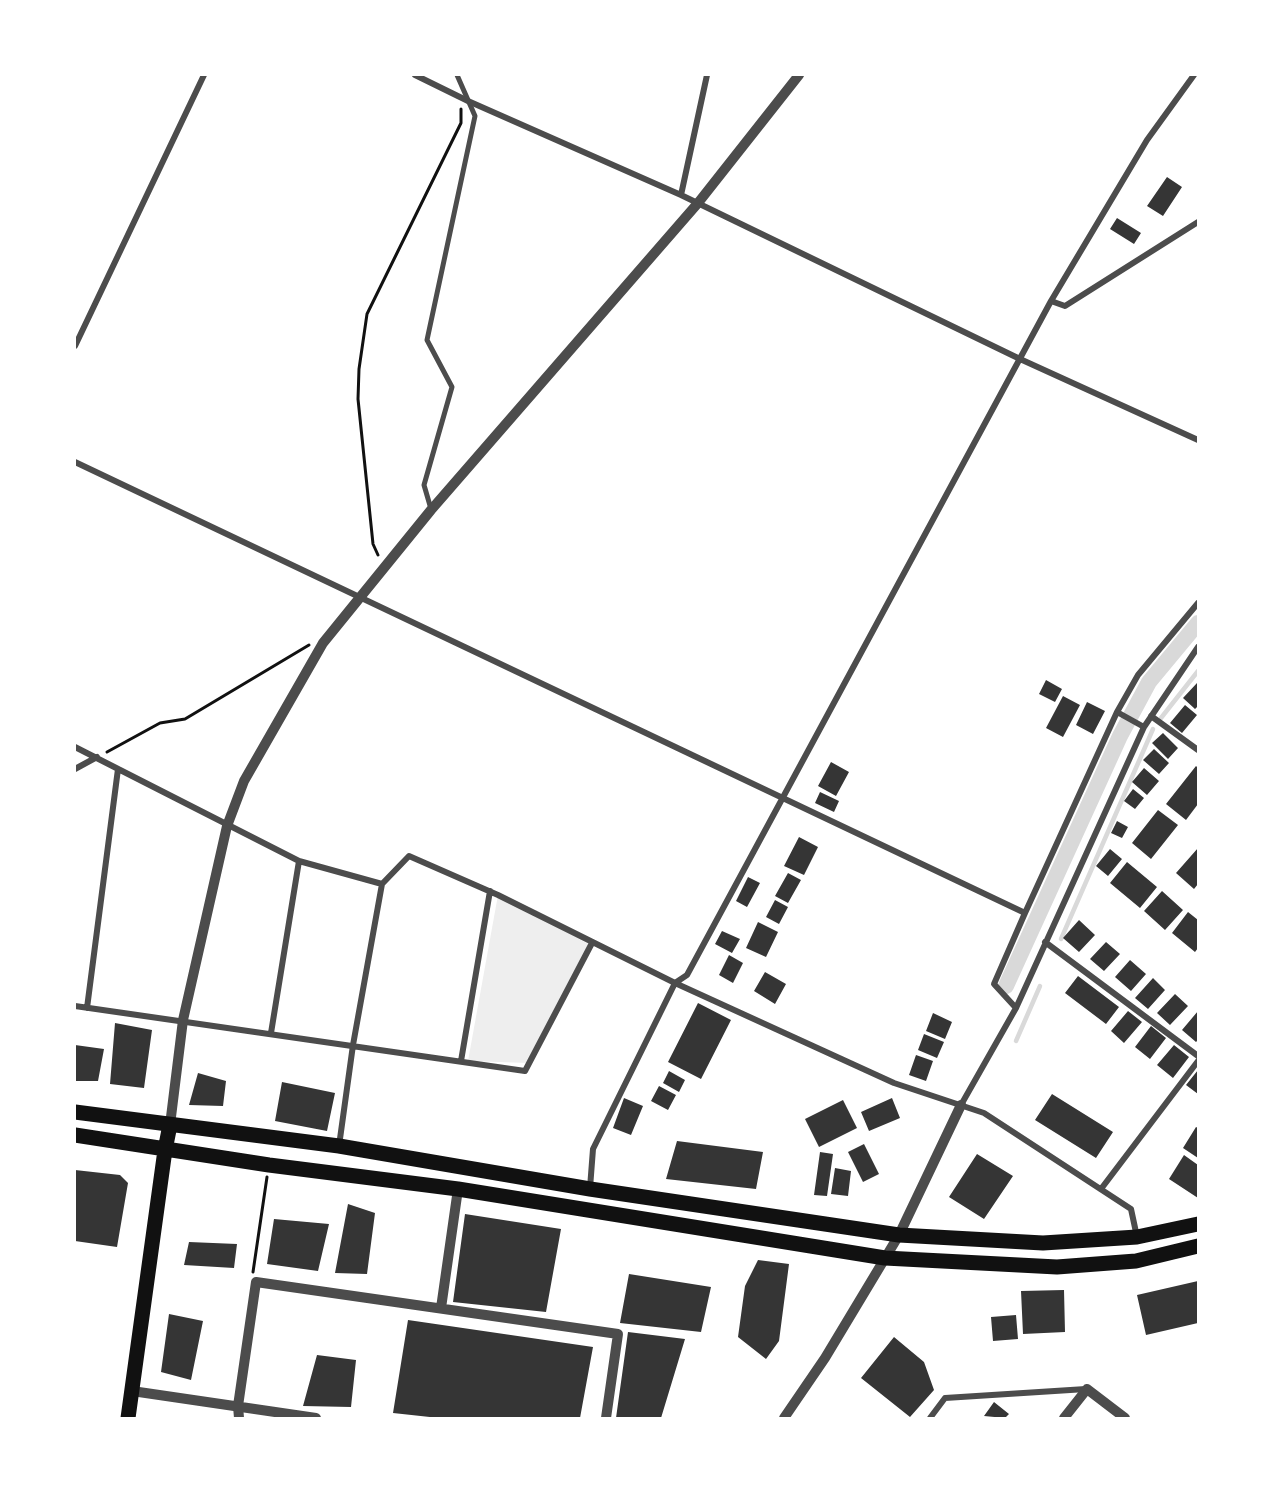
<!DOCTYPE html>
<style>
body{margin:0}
#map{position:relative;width:1273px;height:1493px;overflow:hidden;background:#fff;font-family:"Titillium Web",sans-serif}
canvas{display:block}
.frame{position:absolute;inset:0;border:76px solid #fff;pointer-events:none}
</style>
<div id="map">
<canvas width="1273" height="1493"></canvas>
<div class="frame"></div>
</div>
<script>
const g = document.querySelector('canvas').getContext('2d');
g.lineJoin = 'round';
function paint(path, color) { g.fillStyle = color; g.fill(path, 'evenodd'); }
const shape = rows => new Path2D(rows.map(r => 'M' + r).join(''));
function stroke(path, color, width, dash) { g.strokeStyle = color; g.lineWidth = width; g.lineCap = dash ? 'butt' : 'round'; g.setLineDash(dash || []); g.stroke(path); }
paint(shape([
 [498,895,592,943,529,1063,468,1061]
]), '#eee');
stroke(shape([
 [1161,718,1198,671],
 [1061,939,1153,729],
 [1016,1041,1040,986]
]), '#d9d9d9', 4.5);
stroke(shape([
 [1006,986,1120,736,1149,682,1198,623]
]), '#d9d9d9', 16);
paint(shape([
 [1167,177,1182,187,1163,216,1147,206],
 [1117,218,1141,233,1134,244,1110,229],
 [1046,680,1062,689,1055,702,1039,694],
 [1197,683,1198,706,1195,709,1183,698],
 [1063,696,1080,705,1063,737,1046,728],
 [1087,702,1105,711,1093,734,1076,725],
 [1185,705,1197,715,1182,733,1170,723],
 [1163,733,1178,748,1168,759,1152,743],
 [1154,749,1169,763,1159,774,1143,760],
 [831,762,849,772,836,796,818,786],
 [1196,766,1198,768,1198,804,1186,820,1166,804],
 [1144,768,1159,781,1147,795,1132,782],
 [1133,789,1144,798,1135,809,1124,801],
 [820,792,839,801,834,812,815,803],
 [1158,810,1178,825,1151,859,1132,843],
 [1117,821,1128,827,1122,838,1111,833],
 [799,837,818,847,804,875,784,866],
 [1198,848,1198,884,1194,889,1176,873],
 [1110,849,1122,859,1108,876,1096,866],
 [1127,862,1157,887,1140,908,1110,883],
 [788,873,801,880,788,903,775,896],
 [748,877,760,883,747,907,736,901],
 [1162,891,1183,910,1165,930,1144,911],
 [775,900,788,907,779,924,766,917],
 [1188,912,1198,920,1198,948,1195,952,1172,933],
 [1079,920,1095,935,1079,952,1063,938],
 [758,922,778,932,766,957,746,948],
 [722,931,740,939,732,953,715,944],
 [1106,942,1120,954,1104,971,1090,959],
 [729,955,743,963,733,983,719,975],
 [1130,960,1146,974,1131,991,1115,977],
 [765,972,786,984,775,1004,754,991],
 [1078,976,1119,1007,1106,1024,1065,993],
 [1153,978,1165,990,1148,1009,1135,998],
 [1175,994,1188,1006,1170,1025,1157,1013],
 [698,1003,731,1020,701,1079,668,1062],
 [1128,1011,1142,1022,1124,1043,1111,1031],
 [1198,1011,1198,1040,1196,1042,1182,1030],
 [933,1013,952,1022,945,1039,926,1031],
 [115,1023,152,1030,144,1088,110,1084],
 [1151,1026,1166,1038,1150,1059,1135,1047],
 [924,1034,944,1042,937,1058,918,1050],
 [75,1045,104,1049,98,1081,75,1081],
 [1174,1045,1189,1057,1173,1078,1157,1065],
 [916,1055,933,1061,926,1081,909,1075],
 [1198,1070,1198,1094,1186,1085],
 [669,1071,685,1080,679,1092,663,1083],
 [198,1073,226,1081,223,1106,189,1105],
 [282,1082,335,1093,327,1131,275,1121],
 [659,1086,676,1095,668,1110,651,1101],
 [1052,1094,1113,1132,1096,1158,1035,1120],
 [624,1098,643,1106,631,1135,613,1128],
 [892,1098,900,1118,869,1131,861,1112],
 [843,1100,857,1128,819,1147,805,1119],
 [1196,1127,1198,1128,1198,1158,1183,1148],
 [677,1141,763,1152,756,1189,666,1179],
 [864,1144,879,1174,863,1182,848,1152],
 [820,1152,833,1154,827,1196,814,1195],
 [977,1154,1013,1176,984,1219,949,1197],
 [1184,1155,1198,1165,1198,1198,1169,1179],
 [835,1168,851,1171,848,1196,831,1194],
 [75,1170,120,1175,128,1183,117,1247,75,1241],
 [348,1204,375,1213,367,1274,335,1273],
 [465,1214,561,1229,546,1312,453,1302],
 [274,1219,329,1224,318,1271,267,1264],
 [189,1242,237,1244,234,1268,184,1265],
 [758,1260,789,1264,779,1341,766,1359,738,1337,745,1286],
 [629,1274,711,1287,701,1332,620,1323],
 [1198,1281,1198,1323,1146,1335,1137,1295],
 [1064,1290,1065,1332,1023,1334,1021,1291],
 [169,1314,203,1321,191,1380,161,1372],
 [1016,1315,1018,1339,993,1341,991,1317],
 [408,1320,593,1347,580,1418,439,1418,393,1413],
 [628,1332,685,1339,661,1418,616,1418],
 [894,1337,924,1362,934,1390,910,1417,861,1378],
 [317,1355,356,1360,351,1407,303,1406],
 [994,1402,1009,1414,1005,1418,984,1416]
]), '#353535');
stroke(shape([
 [378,555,373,544,358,399,359,369,367,314,461,123,461,109],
 [107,752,160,723,185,719,309,645],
 [253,1272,267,1177]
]), '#111', 3);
stroke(shape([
 [431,509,424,485,452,387,427,340,475,116,457,75]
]), '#4c4c4c', 5);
stroke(shape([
 [415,75,468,101,681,195,1020,359,1198,440],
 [681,195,707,75],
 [1051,301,1065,306,1198,222],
 [75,346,204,75],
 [75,462,1025,913,1117,712,1138,675,1198,603],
 [1117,712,1144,727],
 [1151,716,1198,750],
 [75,747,299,861,382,884],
 [75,769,97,757],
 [1045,942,1198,1056],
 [75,1006,525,1071,592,943],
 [87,1008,118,769],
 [1016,1008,994,984,1025,913],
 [271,1033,299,861],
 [461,1061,490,891],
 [961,1105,1016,1008,1144,727,1198,647],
 [339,1146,353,1045,382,884,409,856,498,895,675,983,894,1083,984,1113,1131,1209,1137,1237],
 [590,1188,593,1149,675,983,687,975,1051,301,1147,140,1194,75],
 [1101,1189,1198,1061],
 [930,1418,945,1398,1086,1389]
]), '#4c4c4c', 6);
stroke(shape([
 [170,1125,183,1020,227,826,244,781,323,643,431,510,698,203,799,75],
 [441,1308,458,1189],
 [132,1391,316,1418],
 [239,1418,238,1406,256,1282,618,1334,606,1418],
 [784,1418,825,1358,899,1235,961,1105],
 [1064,1418,1087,1389,1125,1418]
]), '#4c4c4c', 10);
stroke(shape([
 [75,1112,339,1146,590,1189,899,1235,1043,1243,1137,1237,1198,1224],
 [75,1135,269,1165,458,1189,885,1258,1057,1267,1136,1261,1198,1246],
 [128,1418,165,1150,170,1125]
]), '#111', 15);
</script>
